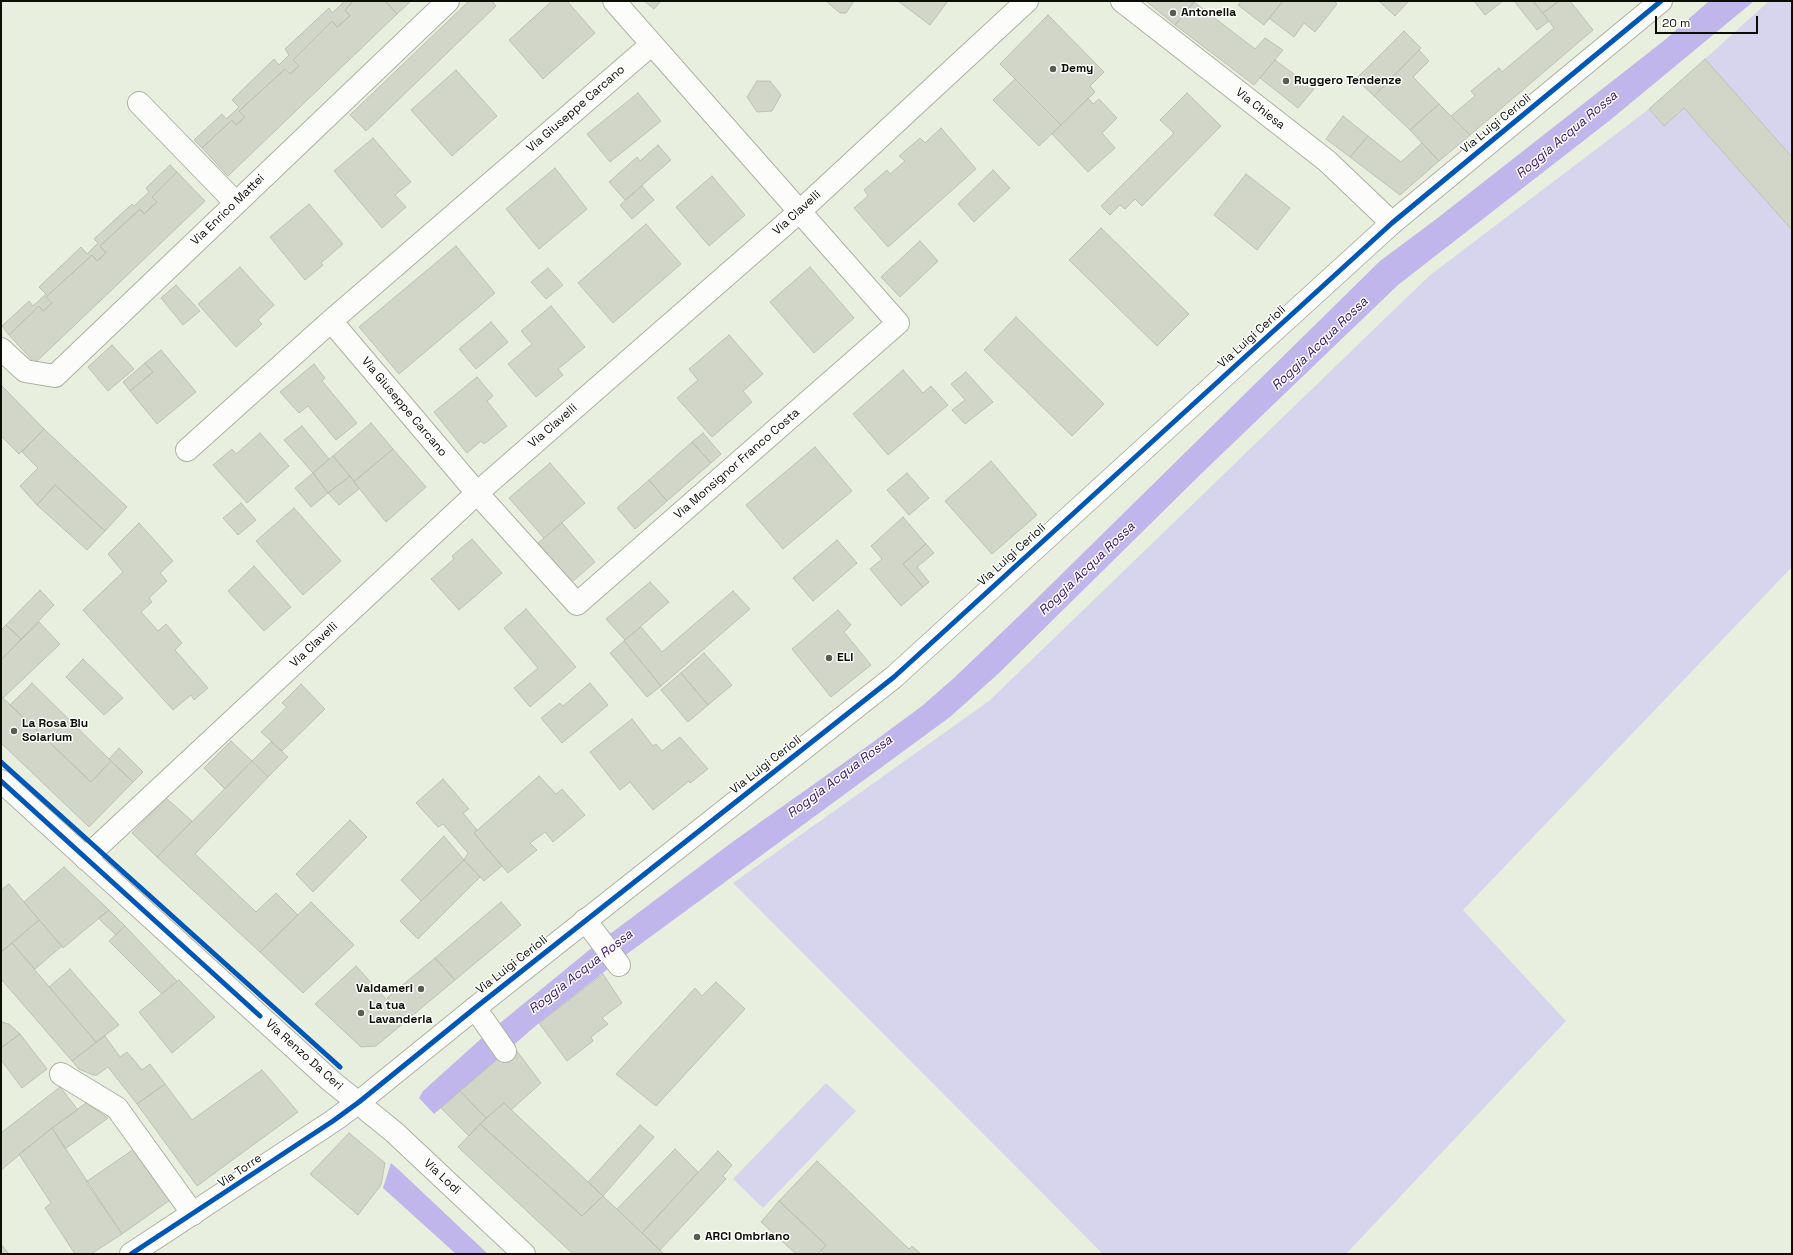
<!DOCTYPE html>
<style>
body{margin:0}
#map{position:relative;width:1793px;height:1255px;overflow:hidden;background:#e9efde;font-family:"Space Grotesk",sans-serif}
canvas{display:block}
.frame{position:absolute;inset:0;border:2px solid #0b0e05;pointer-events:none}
.scale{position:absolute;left:1655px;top:16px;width:103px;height:18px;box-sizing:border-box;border:2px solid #0b0e05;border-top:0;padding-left:5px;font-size:12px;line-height:14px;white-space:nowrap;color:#0b0e05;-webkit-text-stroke:3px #fff;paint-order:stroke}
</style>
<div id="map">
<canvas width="1793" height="1255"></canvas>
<div class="frame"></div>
<div class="scale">20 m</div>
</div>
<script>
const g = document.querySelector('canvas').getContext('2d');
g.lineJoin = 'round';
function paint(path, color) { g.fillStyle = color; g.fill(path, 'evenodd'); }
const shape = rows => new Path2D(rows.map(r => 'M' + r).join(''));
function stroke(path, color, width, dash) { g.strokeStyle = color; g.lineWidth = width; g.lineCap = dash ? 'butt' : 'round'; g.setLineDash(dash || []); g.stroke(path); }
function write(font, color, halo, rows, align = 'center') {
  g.font = font + ' "Space Grotesk",sans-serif'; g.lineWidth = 3; g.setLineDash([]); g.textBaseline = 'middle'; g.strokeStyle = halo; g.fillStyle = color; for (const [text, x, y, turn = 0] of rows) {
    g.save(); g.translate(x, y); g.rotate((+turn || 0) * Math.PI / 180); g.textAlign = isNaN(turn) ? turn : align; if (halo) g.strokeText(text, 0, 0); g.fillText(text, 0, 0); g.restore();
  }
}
paint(shape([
 [1769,1,1792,1,1792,157,1705,59],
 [1684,108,1792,230,1792,567,1463,910,1566,1021,1346,1254,1103,1254,733,883,989,701,1429,276,1649,109,1664,126],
 [826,1083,856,1111,763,1208,733,1179]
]), '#d7d4ee');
paint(shape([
 [1709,1,1754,1,1609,121,1398,285,1201,474,999,673,950,717,627,954,539,1023,434,1114,419,1098,423,1091,483,1037,594,946,731,843,869,745,922,706,955,677,1020,615,1380,261,1435,220,1666,39],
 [391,1163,400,1171,488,1254,456,1254,383,1188]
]), '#c0b6eb');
const building = shape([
 [341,1,353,1,345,10,350,16,337,27,332,21,293,60,299,66,290,74,285,69,239,111,245,117,236,125,232,120,202,148,194,140,222,114,226,119,233,113,239,107,232,100,274,59,279,65,289,55,285,49,329,8,332,13,343,3,341,1],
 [353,1,385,1,397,14,228,176,202,148,232,120,236,125,245,117,239,111,285,69,290,74,299,66,293,60,332,21,337,27,350,16,345,10,353,1],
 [385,1,411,1,397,14,385,1],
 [469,1,492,1,496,6,366,131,350,115,469,1],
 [552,1,567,1,595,33,543,79,509,40,552,1],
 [644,1,661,1,654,9,644,1],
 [826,1,854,1,846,13,840,13,826,1],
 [898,1,948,1,930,25,898,1],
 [1146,1,1192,1,1194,2,1175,25,1146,1],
 [1241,1,1283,1,1264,25,1238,5,1241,1],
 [1283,1,1334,1,1337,4,1315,32,1304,23,1294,37,1269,18,1283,1],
 [1379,1,1409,1,1395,16,1379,1],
 [1474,1,1503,1,1485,15,1474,1],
 [1514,1,1533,1,1549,21,1537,30,1514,1],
 [1533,1,1559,1,1543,13,1533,1],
 [1559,1,1570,1,1593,30,1470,135,1451,116,1475,96,1471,91,1499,68,1502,72,1554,28,1543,13,1559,1],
 [1194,2,1255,49,1265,38,1283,50,1254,85,1175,25,1194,2],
 [1048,15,1104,72,1090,86,1095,92,1061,125,1000,64,1048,15],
 [1404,31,1421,48,1374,96,1356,79,1404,31],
 [1419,50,1429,61,1413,77,1439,104,1410,130,1374,96,1419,50],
 [1705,59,1792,157,1792,230,1684,108,1664,126,1649,109,1705,59],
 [1275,60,1314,89,1298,108,1260,78,1275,60],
 [456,70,497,116,452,156,411,110,456,70],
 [1015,79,1061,125,1039,146,993,100,1015,79],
 [757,81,770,81,781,95,772,111,757,112,747,97,757,81],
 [638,93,661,121,610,162,587,134,638,93],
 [1187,93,1221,126,1142,206,1135,199,1125,209,1120,205,1110,215,1101,206,1174,133,1160,120,1187,93],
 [1088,98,1093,104,1099,99,1117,118,1102,133,1115,148,1088,172,1052,134,1088,98],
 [1439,104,1470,135,1439,161,1410,130,1439,104],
 [1343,116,1368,136,1350,157,1326,139,1343,116],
 [941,128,976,169,888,247,854,208,868,196,864,190,887,170,890,174,905,161,899,156,920,138,925,143,941,128],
 [1368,136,1401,162,1422,143,1439,161,1400,195,1350,157,1368,136],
 [373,138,411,182,395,195,406,207,382,228,334,171,373,138],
 [658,145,671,160,625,200,609,182,637,157,640,161,658,145],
 [170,165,177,172,152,197,157,202,144,214,140,209,100,246,106,253,97,261,92,255,46,297,52,303,43,311,39,306,9,335,2,326,29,301,33,306,46,294,39,287,81,247,87,254,98,243,94,239,132,204,134,206,149,192,146,188,170,165],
 [555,168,587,209,539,249,506,209,555,168],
 [993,170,1010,188,974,222,958,204,993,170],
 [177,172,205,201,35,363,9,335,39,306,43,311,52,303,46,297,92,255,97,261,106,253,100,246,140,209,144,214,157,202,152,197,177,172],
 [1246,174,1290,208,1257,250,1214,215,1246,174],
 [712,176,745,215,709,246,676,207,712,176],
 [642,186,654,200,632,219,620,205,642,186],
 [309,204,343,244,321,263,323,265,305,280,270,237,309,204],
 [646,224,681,264,613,323,578,283,646,224],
 [1101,228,1189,314,1157,346,1069,260,1101,228],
 [920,241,938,261,900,297,881,277,920,241],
 [456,246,495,293,399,374,359,327,456,246],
 [240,267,274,305,258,320,262,324,236,347,198,304,240,267],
 [810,267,854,318,814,353,770,302,810,267],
 [548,268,563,285,546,299,531,282,548,268],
 [176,285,200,311,183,325,161,298,176,285],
 [551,306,585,347,558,369,563,375,536,397,508,364,532,344,521,331,551,306],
 [1016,317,1104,404,1072,436,984,350,1016,317],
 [491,322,508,342,476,369,459,349,491,322],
 [729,335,763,374,743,391,752,402,712,437,677,398,698,380,689,369,729,335],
 [112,345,134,369,108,391,88,367,112,345],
 [161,350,196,392,157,424,130,391,153,372,145,363,161,350],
 [145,363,153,372,130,391,123,382,145,363],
 [314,364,325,378,322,381,357,423,336,440,308,406,299,413,280,392,314,364],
 [903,370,923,393,931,386,948,405,888,455,853,414,903,370],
 [966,372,993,402,965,424,952,410,965,400,951,384,966,372],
 [477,377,493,396,487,401,507,426,484,444,481,441,467,453,434,412,477,377],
 [1,385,44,429,19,454,1,436,1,385],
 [371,423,393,449,354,481,333,456,371,423],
 [302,426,329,459,313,473,284,440,302,426],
 [44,429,127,507,105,531,55,485,37,505,20,486,38,468,22,452,44,429],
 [260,433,289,466,247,503,213,465,232,449,236,454,260,433],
 [703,433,721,454,711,463,692,442,703,433],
 [692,442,711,463,667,501,649,480,692,442],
 [815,447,852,491,783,549,746,505,815,447],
 [393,449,426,487,386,522,354,482,393,449],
 [333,456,350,476,328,493,313,473,333,456],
 [991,461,1037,515,992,554,945,501,991,461],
 [550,463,585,503,544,538,509,498,550,463],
 [313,473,328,493,311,507,295,488,313,473],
 [907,473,929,498,909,515,887,490,907,473],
 [350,476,359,489,339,505,328,493,350,476],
 [649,480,667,501,635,529,617,508,649,480],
 [55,485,105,531,87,550,37,505,55,485],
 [241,503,256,520,238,535,223,518,241,503],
 [294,508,341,561,303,595,256,541,294,508],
 [903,517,926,544,903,564,923,587,901,606,870,569,882,559,871,546,903,517],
 [139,523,173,561,160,573,167,581,149,598,152,602,141,612,158,631,166,624,182,643,175,650,208,688,194,700,191,695,173,710,83,610,123,572,108,554,139,523],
 [562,523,595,562,572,582,538,543,562,523],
 [472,539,502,573,459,610,431,579,454,559,452,556,472,539],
 [837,540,857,563,813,601,793,578,837,540],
 [926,544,934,553,917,567,929,582,923,587,903,564,926,544],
 [254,566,291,607,264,631,228,591,254,566],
 [650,582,669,602,625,640,606,619,650,582],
 [40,590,54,605,21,639,6,625,40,590],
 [733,591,750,609,661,686,624,641,641,627,662,652,733,591],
 [526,609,576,667,530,707,514,688,538,668,504,628,526,609],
 [838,610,851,625,844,632,871,665,831,697,792,649,838,610],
 [39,622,60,644,3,698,1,696,1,660,39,622],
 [6,625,21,639,1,660,1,630,6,625],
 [624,641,661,686,647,697,610,653,624,641],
 [704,653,732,685,708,705,681,673,704,653],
 [83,659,123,698,104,715,66,677,83,659],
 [681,673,708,705,688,722,661,690,681,673],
 [32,683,111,761,91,782,10,705,32,683],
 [590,683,608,705,562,743,541,718,560,703,563,706,590,683],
 [301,684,325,709,282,751,261,732,287,707,282,703,301,684],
 [1,696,91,782,111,761,133,782,89,827,1,743,1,696],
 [632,719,653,746,656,744,662,751,680,737,708,769,690,783,689,781,653,810,630,782,620,790,590,752,632,719],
 [231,741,252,761,225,789,204,768,231,741],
 [271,742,288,757,268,777,252,761,271,742],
 [119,748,143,772,133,782,109,759,119,748],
 [252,761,268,777,195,854,256,912,276,893,298,915,260,952,157,857,252,761],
 [539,776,556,794,562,789,585,815,553,842,545,832,530,843,537,850,508,873,474,833,539,776],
 [443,779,469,809,463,813,477,830,474,833,502,866,484,881,464,860,468,853,443,824,438,827,416,803,443,779],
 [166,798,192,821,157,857,132,833,166,798],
 [350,820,367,837,313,892,296,874,350,820],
 [444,836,464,860,421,901,401,880,444,836],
 [464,860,480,877,418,939,400,921,464,860],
 [64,867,109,910,63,948,24,902,64,867],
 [9,884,39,920,1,952,1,890,9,884],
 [311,902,354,945,303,993,260,952,311,902],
 [501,902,521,925,455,980,435,958,501,902],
 [109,910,125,926,116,935,98,918,109,910],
 [39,920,62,946,35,969,12,943,39,920],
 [125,926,177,981,162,994,109,941,125,926],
 [12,943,96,1042,72,1061,1,979,1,952,12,943],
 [435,958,455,980,407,1020,387,998,435,958],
 [356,966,406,1021,376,1046,361,1047,315,1004,356,966],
 [70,969,119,1025,96,1042,49,987,70,969],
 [603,974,622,1003,602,1018,608,1024,591,1037,593,1041,567,1061,539,1023,603,974],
 [179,980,215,1017,172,1053,139,1012,179,980],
 [716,982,745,1009,656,1106,616,1074,695,988,702,996,716,982],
 [1,1022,9,1024,20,1034,1,1048,1,1022],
 [20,1034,47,1069,22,1088,1,1060,1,1048,20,1034],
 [105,1036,120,1057,127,1052,142,1070,150,1064,165,1084,137,1104,108,1067,97,1075,93,1075,79,1069,72,1061,105,1036],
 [513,1046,541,1083,511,1110,504,1103,486,1118,460,1091,513,1046],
 [262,1070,298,1112,197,1186,137,1104,165,1084,192,1120,262,1070],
 [60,1087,78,1110,52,1128,1,1170,1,1133,60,1087],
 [460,1091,486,1118,469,1136,441,1108,460,1091],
 [86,1103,108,1118,65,1149,52,1128,86,1103],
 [504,1103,603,1196,582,1216,480,1124,504,1103],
 [480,1124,582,1216,603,1196,664,1254,573,1254,458,1147,480,1124],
 [640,1125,654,1137,603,1196,588,1182,640,1125],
 [52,1128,122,1234,91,1254,75,1254,45,1208,51,1203,19,1154,52,1128],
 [349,1133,385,1163,381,1185,358,1215,310,1174,349,1133],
 [137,1147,173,1198,122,1234,86,1182,137,1147],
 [675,1149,698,1172,642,1233,617,1209,675,1149],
 [718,1151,732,1165,723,1176,726,1179,660,1250,642,1233,718,1151],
 [817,1161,909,1249,912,1246,921,1254,825,1254,821,1251,826,1245,779,1201,817,1161],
 [779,1201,826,1245,818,1254,796,1254,761,1222,779,1201],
 [1,1244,9,1254,1,1254,1,1244]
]);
paint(building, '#d1d6c8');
stroke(building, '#bcc1b4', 1);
const minor = shape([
 [1122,1,1327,161,1392,223],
 [139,103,236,203],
 [331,321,477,493,577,604,898,323,614,1],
 [1,349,25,371,55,376,448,1],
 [187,450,331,321,652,44],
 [86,859,96,848,477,493,799,212,1027,1],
 [585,920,619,965],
 [475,1008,505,1051],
 [61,1074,117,1108,193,1214]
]);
const tertiary = shape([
 [1,781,331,1081,394,1132,524,1254],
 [131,1254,333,1121,359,1102,475,1008,894,677,1392,223,1661,1]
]);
stroke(minor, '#acb1a4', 24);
stroke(tertiary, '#acb1a4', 24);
stroke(minor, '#fcfdfa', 22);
stroke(tertiary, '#fcfdfa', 22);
stroke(shape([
 [1,762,340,1067],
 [1,781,260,1016],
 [131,1254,333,1121,359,1102,475,1008,894,677,1392,223,1661,1]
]), '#0057b8', 5);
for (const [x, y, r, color] of [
 [1173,13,4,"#595d51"],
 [1053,69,4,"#595d51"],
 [1286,81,4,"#595d51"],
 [829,658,4,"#595d51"],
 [14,731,4,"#595d51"],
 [421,989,4,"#595d51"],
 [361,1013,4,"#595d51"],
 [697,1237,4,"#595d51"]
]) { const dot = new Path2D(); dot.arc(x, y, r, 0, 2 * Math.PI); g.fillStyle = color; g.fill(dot); stroke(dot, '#fff', 1.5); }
write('bold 12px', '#0b0e05', '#fff', [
 ["Antonella",1181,13],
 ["Demy",1061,69],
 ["Ruggero Tendenze",1294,81],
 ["ELI",837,658],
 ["La Rosa Blu",22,724],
 ["Solarium",22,738],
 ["Valdameri",413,989,"right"],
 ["La tua",369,1006],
 ["Lavanderia",369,1020],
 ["ARCI Ombriano",705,1237]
], 'left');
write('12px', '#0b0e05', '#fff', [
 ["Via Giuseppe Carcano",576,109,-41],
 ["Via Chiesa",1260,109,38],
 ["Via Luigi Cerioli",1496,124,-39],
 ["Via Enrico Mattei",228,210,-44],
 ["Via Clavelli",797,213,-42],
 ["Via Luigi Cerioli",1252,337,-42],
 ["Via Giuseppe Carcano",404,407,50],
 ["Via Clavelli",553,426,-41],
 ["Via Monsignor Franco Costa",737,464,-41],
 ["Via Luigi Cerioli",1012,555,-42],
 ["Via Clavelli",314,645,-43],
 ["Via Luigi Cerioli",766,765,-38],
 ["Via Luigi Cerioli",512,965,-38],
 ["Via Renzo Da Ceri",304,1055,42],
 ["Via Torre",240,1171,-34],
 ["Via Lodi",442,1177,43]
]);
write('italic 13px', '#340e6f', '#fff', [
 ["Roggia Acqua Rossa",1567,135,-40],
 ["Roggia Acqua Rossa",1320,344,-44],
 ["Roggia Acqua Rossa",1087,569,-44],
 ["Roggia Acqua Rossa",840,777,-37],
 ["Roggia Acqua Rossa",581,972,-38]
]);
</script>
